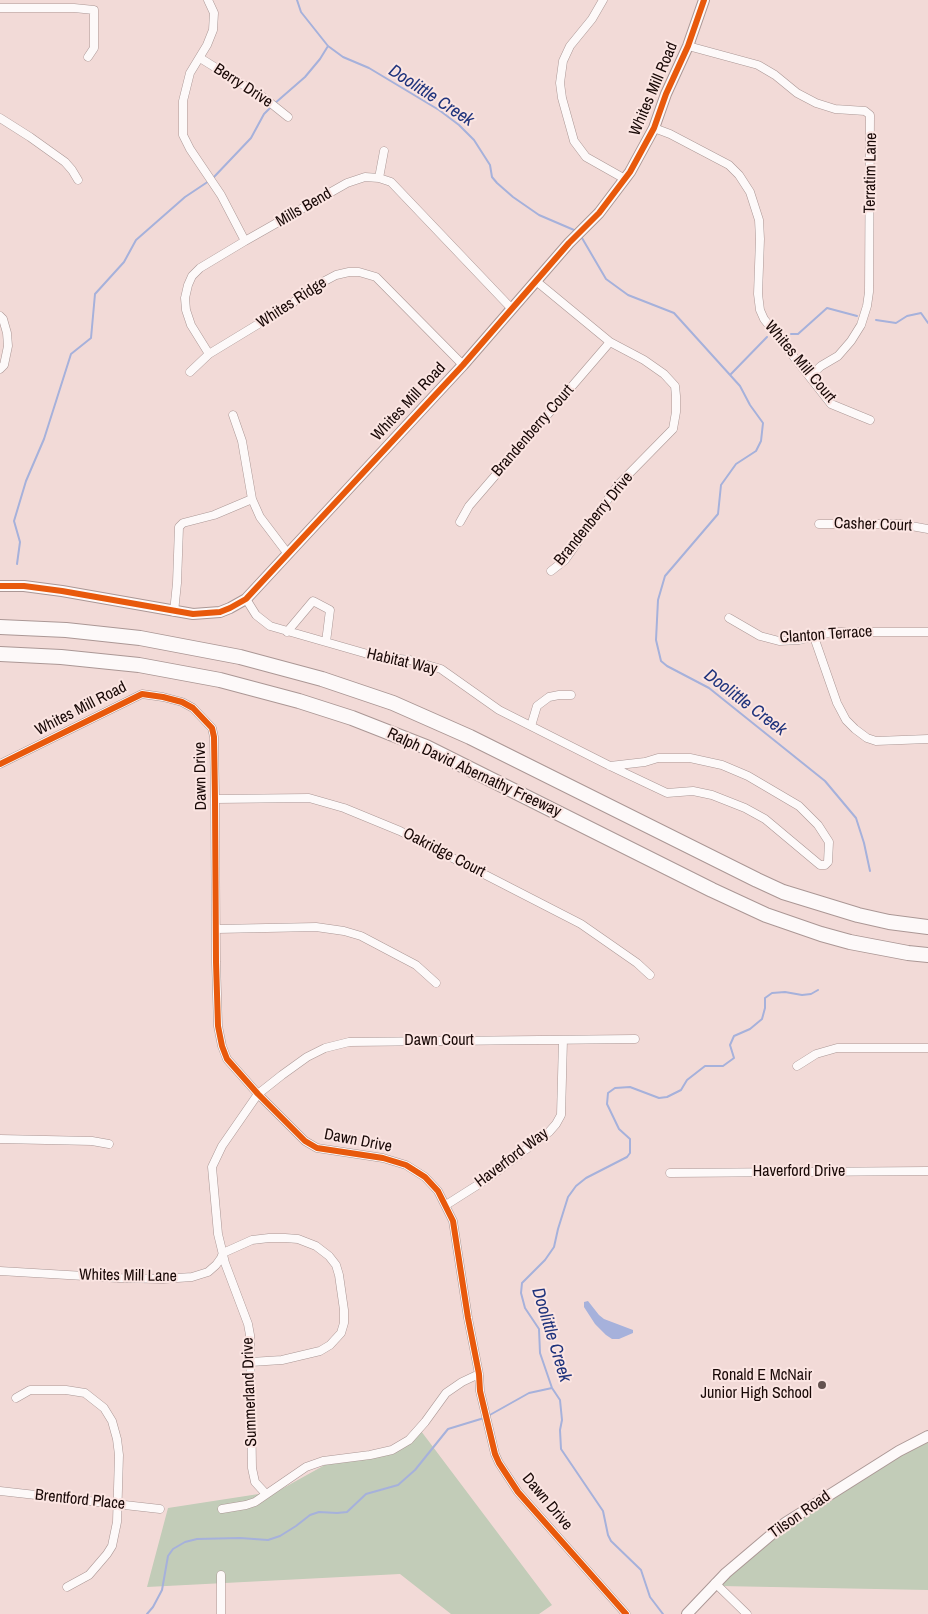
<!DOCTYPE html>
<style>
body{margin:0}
canvas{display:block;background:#f2dad7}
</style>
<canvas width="928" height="1614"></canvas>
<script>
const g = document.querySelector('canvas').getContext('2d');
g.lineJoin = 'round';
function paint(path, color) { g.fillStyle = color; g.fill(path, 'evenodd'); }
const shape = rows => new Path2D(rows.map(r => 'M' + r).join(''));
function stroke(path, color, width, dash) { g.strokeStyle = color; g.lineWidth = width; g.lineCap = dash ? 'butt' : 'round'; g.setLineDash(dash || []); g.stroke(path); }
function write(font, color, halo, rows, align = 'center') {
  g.font = font + ' "Archivo Narrow",sans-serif'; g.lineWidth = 4; g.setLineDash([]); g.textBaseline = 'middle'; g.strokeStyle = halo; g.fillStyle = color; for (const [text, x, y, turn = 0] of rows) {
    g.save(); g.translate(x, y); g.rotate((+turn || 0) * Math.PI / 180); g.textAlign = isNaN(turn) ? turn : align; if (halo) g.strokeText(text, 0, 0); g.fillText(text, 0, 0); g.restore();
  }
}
paint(shape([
 [418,1427,552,1605,539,1614,451,1614,400,1574,147,1587,168,1508,278,1491,332,1461,385,1454],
 [928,1435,928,1590,720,1586,762,1543]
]), '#c2ccb8');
paint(shape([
 [588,1301,599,1315,604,1319,633,1330,633,1333,619,1339,612,1339,606,1335,595,1324,584,1307,584,1302]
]), '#a6b1db');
stroke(shape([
 [297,0,301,12,328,46,343,57,369,68,439,110,459,125,474,140,490,165,492,177,497,183,513,197,539,215,574,230],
 [274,104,305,77,320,59,328,46],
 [213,178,251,138,264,114,271,107],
 [582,238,606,279,628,295,674,313,740,386,750,405,763,423,761,441,756,451,736,464,721,485,718,514,665,576,658,600,656,640,661,661,667,666,709,688,825,781,856,818,864,843,870,871],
 [876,320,896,323,907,316,921,313,928,323],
 [791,334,798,334,827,308,857,316],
 [730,375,767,337],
 [17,564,20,542,14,521,26,481,44,439,71,354,91,338,95,294,124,262,136,240,185,197,209,181],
 [488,1416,529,1393,552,1388],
 [147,1614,153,1607,162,1590,168,1556,173,1549,185,1542,197,1539,240,1538,268,1540,280,1536,296,1526,310,1515,319,1512,337,1513,347,1512,366,1494,398,1485,415,1470,448,1429,484,1418],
 [663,1614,650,1597,641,1570,611,1541,608,1535,603,1511,561,1449,560,1430,562,1420,560,1400,552,1388,540,1353,539,1329,525,1308,521,1293,522,1283,545,1260,554,1247,558,1229,568,1197,576,1186,586,1178,627,1157,630,1153,630,1139,619,1129,607,1104,608,1093,615,1088,630,1087,659,1098,667,1097,681,1090,687,1080,705,1066,723,1066,734,1058,730,1045,734,1036,750,1029,762,1019,765,1008,765,998,772,993,785,992,802,995,811,994,818,990]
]), '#a6b1db', 2);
const street = shape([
 [208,0,214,13,213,30,207,45,190,73,183,101,183,135,190,149,221,195,245,241,347,183,365,177,379,178,391,182,512,309],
 [603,0,592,19,570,46,563,61,560,83,562,98,574,141,586,157,625,179],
 [0,8,74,8,94,10,94,48,88,57],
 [688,46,758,65,775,75,797,93,816,103,835,109,865,111,870,115,869,292,867,306,861,325,851,341,838,356,821,366,810,376],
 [200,58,263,97,288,117],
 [0,118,30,137,65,162,72,170,78,180],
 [654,128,670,134,729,165,739,175,750,192,759,220,760,239,758,294,760,310,764,319,831,404,870,420],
 [379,178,384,151],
 [245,241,200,268,192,276,188,285,185,298,186,310,191,325,209,354,288,306,319,284,336,275,349,272,359,272,376,277,463,365],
 [536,281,610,342,644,360,664,374,675,386,676,396,676,412,673,429,618,485,565,560,551,571],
 [0,316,3,319,7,333,8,346,4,365,0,369],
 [190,372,209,354],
 [233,415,242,441,252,499,260,517,288,554],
 [460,522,469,506,610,342],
 [819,524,900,524,928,529],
 [246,599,256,615,270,626,378,657,410,660,441,669,499,710,610,766,667,793,693,791,712,795,745,808,765,819,820,865,825,865,828,862,829,842,818,825,799,806,748,776,722,765,690,758,658,758,645,762,610,766],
 [174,612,177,583,179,527,183,523,214,515,252,499],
 [729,618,760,636,779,641,799,640,832,632,928,632],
 [287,632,313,601,330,610,326,642],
 [814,637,837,703,846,720,855,729,867,738,876,741,928,739],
 [531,726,537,706,549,697,559,695,571,695],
 [0,764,142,694,163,697,182,702,193,708,212,728,214,737,215,799,216,962,218,1026,222,1046,227,1059,258,1094,305,1141,317,1148,383,1158,406,1165,425,1177,438,1191,453,1221,468,1318,479,1374,480,1391,495,1454,499,1463,518,1492,626,1614],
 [215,799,309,798,344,808,400,831,581,924,637,963,650,975],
 [217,929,316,927,344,931,361,936,416,965,436,983],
 [797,1066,816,1054,837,1048,928,1048],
 [0,1139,92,1141,109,1144],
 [670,1173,928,1171],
 [446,1205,487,1179,549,1132,556,1124,561,1115,563,1040],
 [0,1271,118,1278,163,1279,192,1277,208,1272,216,1265,221,1258,223,1253,252,1240,269,1238,285,1238,298,1239,316,1246,329,1256,336,1265,339,1275,344,1310,344,1323,341,1333,330,1345,320,1351,282,1360,251,1362],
 [16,1398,30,1390,66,1390,85,1393,104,1408,112,1421,117,1439,119,1455,117,1522,112,1546,107,1554,89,1575,67,1587],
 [0,1491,160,1509],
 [266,1494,255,1482,252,1468,250,1335,248,1324,225,1263,218,1234,212,1167,222,1146,258,1094,282,1075,307,1057,325,1048,349,1042,635,1039],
 [222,1509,246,1505,255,1502,306,1467,323,1461,370,1455,392,1450,409,1440,425,1422,446,1393,462,1382,479,1374],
 [221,1575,221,1614],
 [715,1583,747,1614]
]);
const secondary = shape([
 [0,586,24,586,62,591,193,614,220,612,230,608,246,599,463,365,569,243,599,213,630,172,654,128,666,94,688,46,704,0],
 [687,1614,726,1573,785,1523,899,1451,928,1436]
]);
const highway = shape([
 [0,627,66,630,140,638,240,657,322,679,393,703,470,737,757,880,783,892,858,915,889,922,928,927],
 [0,654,61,657,139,665,220,680,299,701,352,718,426,747,712,890,766,915,821,934,850,942,908,953,928,955]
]);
stroke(street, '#ab9795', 9);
stroke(secondary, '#ab9795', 12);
stroke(highway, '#ab9795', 16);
stroke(street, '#fdf9f9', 8);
stroke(secondary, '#fdf9f9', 10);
stroke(highway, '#fdf9f9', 14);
stroke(shape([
 [0,586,24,586,62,591,193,614,220,612,230,608,246,599,463,365,569,243,599,213,630,172,654,128,666,94,688,46,704,0],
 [0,764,142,694,163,697,182,702,193,708,212,728,214,737,215,799,216,962,218,1026,222,1046,227,1059,258,1094,305,1141,317,1148,383,1158,406,1165,425,1177,438,1191,453,1221,468,1318,479,1374,480,1391,495,1454,499,1463,518,1492,626,1614]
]), '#e8590c', 6);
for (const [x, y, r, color] of [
 [822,1385,5,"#64524f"]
]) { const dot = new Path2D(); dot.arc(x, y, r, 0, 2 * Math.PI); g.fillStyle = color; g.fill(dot); stroke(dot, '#fbe5e2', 2); }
write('16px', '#180806', '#fbe5e2', [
 ["Berry Drive",243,86,33],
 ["Whites Mill Road",654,89,-67],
 ["Terratim Lane",871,173,-89],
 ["Mills Bend",304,208,-30],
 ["Whites Ridge",292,303,-33],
 ["Whites Mill Court",800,362,50],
 ["Whites Mill Road",409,402,-47],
 ["Brandenberry Court",533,431,-49],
 ["Brandenberry Drive",594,519,-51],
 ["Casher Court",873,525,2],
 ["Clanton Terrace",826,635,-4],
 ["Habitat Way",402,662,13],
 ["Whites Mill Road",81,709,-27],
 ["Ralph David Abernathy Freeway",474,773,25],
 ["Dawn Drive",201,776,-91],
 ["Oakridge Court",444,853,27],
 ["Dawn Court",439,1041],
 ["Dawn Drive",358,1141,11],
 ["Haverford Way",512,1158,-37],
 ["Haverford Drive",799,1172],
 ["Whites Mill Lane",128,1276,1],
 ["Summerland Drive",250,1392,-92],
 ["Brentford Place",80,1500,6],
 ["Dawn Drive",547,1502,50],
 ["Tilson Road",800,1515,-35]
]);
write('16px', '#180806', '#fbe5e2', [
 ["Ronald E McNair",812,1376],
 ["Junior High School",812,1394]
], 'right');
write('italic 18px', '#1f337c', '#fbe5e2', [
 ["Doolittle Creek",431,96,33],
 ["Doolittle Creek",745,703,37],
 ["Doolittle Creek",551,1335,73]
]);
</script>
